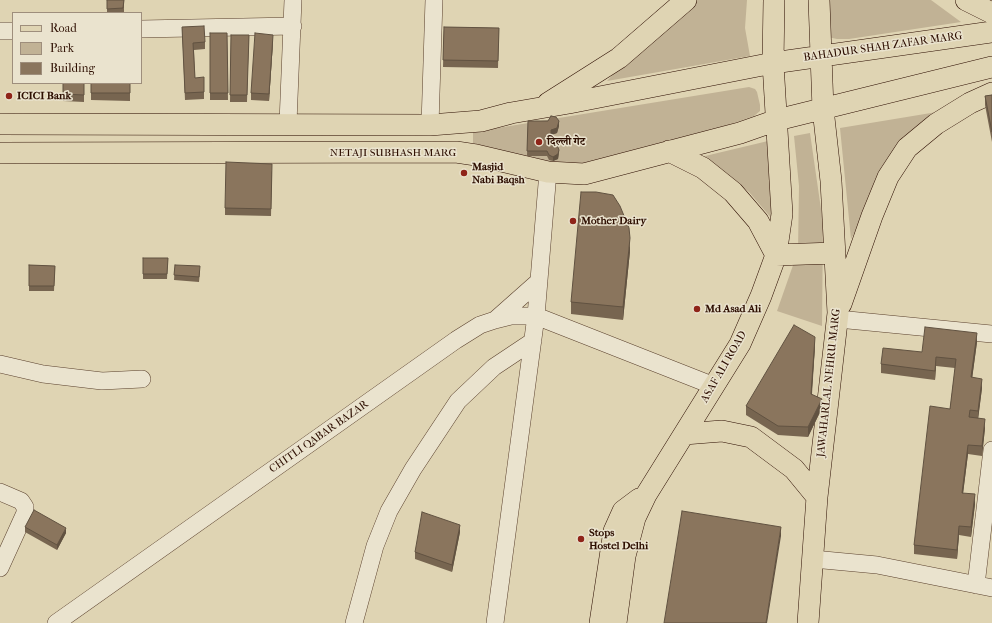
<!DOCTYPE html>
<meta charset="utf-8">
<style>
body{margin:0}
#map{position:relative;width:992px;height:623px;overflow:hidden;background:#dfd4b3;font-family:"IM FELL French Canon",serif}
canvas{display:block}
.legend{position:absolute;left:12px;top:12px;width:130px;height:72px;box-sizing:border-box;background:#eae3ce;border:1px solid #9e8e7c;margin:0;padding:5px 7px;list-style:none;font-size:12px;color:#2d0e00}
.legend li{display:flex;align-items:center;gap:8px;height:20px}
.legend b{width:20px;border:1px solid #9e8e7c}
</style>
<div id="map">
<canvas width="992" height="623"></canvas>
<ul class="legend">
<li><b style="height:5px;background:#dfd4b3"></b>Road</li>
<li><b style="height:11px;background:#c1b295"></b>Park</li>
<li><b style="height:11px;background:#8a755d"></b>Building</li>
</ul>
</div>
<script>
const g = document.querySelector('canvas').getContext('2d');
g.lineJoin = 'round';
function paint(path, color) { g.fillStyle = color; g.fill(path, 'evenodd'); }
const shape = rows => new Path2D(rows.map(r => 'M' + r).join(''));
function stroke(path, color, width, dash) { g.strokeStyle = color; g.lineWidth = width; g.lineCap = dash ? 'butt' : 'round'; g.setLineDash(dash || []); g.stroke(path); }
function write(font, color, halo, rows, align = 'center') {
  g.font = font + ' "IM FELL French Canon","Noto Serif Devanagari",serif'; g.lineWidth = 3; g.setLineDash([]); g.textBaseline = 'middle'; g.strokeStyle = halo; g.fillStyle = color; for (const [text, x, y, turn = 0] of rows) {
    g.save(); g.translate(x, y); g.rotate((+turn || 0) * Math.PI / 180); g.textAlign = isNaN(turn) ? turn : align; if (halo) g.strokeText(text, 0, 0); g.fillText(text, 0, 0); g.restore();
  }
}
paint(shape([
 [682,0,747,0,745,28,750,56,607,81],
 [815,0,931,0,961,22,849,39,837,39,828,37],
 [749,87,755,89,757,92,760,105,760,111,754,116,648,153,572,169,473,143,473,132],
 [937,112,866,211,851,239,840,128],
 [810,133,823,223,822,326,777,311,798,251,799,186,794,136],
 [768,141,773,220,749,192,701,157]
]), '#c1b295');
const minor = shape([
 [141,29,293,26],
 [0,31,13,31],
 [288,123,293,0],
 [430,125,434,0],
 [838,319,992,334],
 [495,320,539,281],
 [0,364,43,374,102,381,142,379],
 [0,492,21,501,25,507,25,513,0,568],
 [813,559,877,565,992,588],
 [976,585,992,450],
 [56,623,456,340,480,325,495,320,511,316,536,316,714,386],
 [354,623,375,546,389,511,413,469,458,401,494,367,533,341],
 [495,623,536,316,548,172]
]);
const major = shape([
 [966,0,992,13],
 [548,103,619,58,686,0],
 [0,124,430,125,481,121,511,113,569,103,773,63,992,32],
 [669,151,703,168,733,192,758,221,776,255,835,253],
 [0,153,456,152,476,155,548,172,584,174,740,133,777,120,992,67],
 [841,304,872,216,888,177,907,148,936,124,970,103,992,93],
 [684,434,722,431,751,437,794,469,817,497],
 [600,623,614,531,623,511,639,499],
 [616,623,625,556,635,518,646,495,740,344,761,296,776,255,782,214,773,63,774,0],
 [808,623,817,497,838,313,831,181,823,109,819,0]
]);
stroke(minor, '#5a402d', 18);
stroke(major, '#2d0e00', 22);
stroke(minor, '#eae3ce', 17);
stroke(major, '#dfd4b3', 21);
paint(shape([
 [107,0,124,0,124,13,107,13],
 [182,27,205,42,205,49,194,50,195,78,204,92,204,99,185,100],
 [444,27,499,28,498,68,443,67],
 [210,33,227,33,228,100,210,100],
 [231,35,249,35,247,102,230,102],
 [273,42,269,101,251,100,251,93],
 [63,83,84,83,84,102,63,101],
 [91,83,130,83,130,101,91,100],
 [992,95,992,142,985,105,985,96],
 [528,121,559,126,557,133,551,135,551,144,559,154,558,159,553,161,549,160,547,156,527,156],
 [272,171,271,216,225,215,225,208],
 [630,251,623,320,571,314,571,302],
 [143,258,168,258,167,279,143,279],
 [29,265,55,266,54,291,29,291],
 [175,265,200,271,199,282,174,280],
 [977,342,972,378,982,388,978,418,985,428,982,456,968,454,963,493,975,504,971,537,959,535,957,559,914,554,914,545,950,409,955,368,936,366,935,380,881,373,881,364,922,352],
 [815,346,812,394,822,408,808,437,778,435,746,415,746,406],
 [25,527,66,533,57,550,25,532],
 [460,532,452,572,415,559,415,552]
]), '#776550');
paint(shape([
 [273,35,273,42,269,101,269,94],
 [559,121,559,126,557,133,551,135,551,130],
 [559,150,558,159,553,161,553,157],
 [630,238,630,251,623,320,623,307],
 [977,333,977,342,971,387,971,377],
 [815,337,815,346,811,403,811,394],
 [936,357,936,366,935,380,935,371],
 [982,379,982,388,978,420,978,411],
 [822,399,822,408,808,437,808,427],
 [985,419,985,428,982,456,982,446],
 [968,445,968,454,962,502,962,493],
 [975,494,975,504,971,537,971,527],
 [460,525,460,532,452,572,452,565],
 [959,526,959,535,957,559,957,550],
 [781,527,781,536,767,623,766,623],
 [66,528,66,533,57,550,57,545]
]), '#615241');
const building = shape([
 [107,0,124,0,123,8,107,9,107,0],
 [204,26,205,42,193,43,195,78,204,77,204,92,185,93,182,27,204,26],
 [444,27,499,28,498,61,443,60,444,27],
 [210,33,227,33,228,93,210,93,210,33],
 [255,33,273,35,269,94,251,93,255,33],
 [231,35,249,35,247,95,230,95,231,35],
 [63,83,84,83,84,95,63,94,63,83],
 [91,83,130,83,130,93,91,93,91,83],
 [992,95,992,132,985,96,992,95],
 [551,116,556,117,559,121,557,128,551,130,551,144,557,145,559,150,558,154,553,157,549,155,547,151,527,151,528,121,548,121,551,116],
 [226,162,272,164,271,209,225,208,226,162],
 [581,192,596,192,613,195,620,206,629,228,630,238,623,307,571,302,581,192],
 [143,258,168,258,167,274,143,274,143,258],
 [29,265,55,266,54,286,29,286,29,265],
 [175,265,200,266,199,277,174,275,175,265],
 [794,325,815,337,811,394,822,399,808,427,778,426,746,406,794,325],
 [925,327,977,333,971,377,982,379,978,411,970,410,969,417,985,419,982,446,968,445,962,493,975,494,971,527,959,526,957,550,914,545,930,406,950,409,956,359,936,357,935,371,881,364,883,348,922,352,925,327],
 [34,510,66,528,57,545,25,527,34,510],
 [682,511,781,527,766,623,664,623,682,511],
 [422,512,460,525,452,565,415,552,422,512]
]);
paint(building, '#8a755d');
stroke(building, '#615241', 1);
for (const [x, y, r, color] of [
 [9,96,4,"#8f2418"],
 [539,142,4,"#8f2418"],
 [464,173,4,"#8f2418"],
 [573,221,4,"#8f2418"],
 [697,309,4,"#8f2418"],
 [581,539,4,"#8f2418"]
]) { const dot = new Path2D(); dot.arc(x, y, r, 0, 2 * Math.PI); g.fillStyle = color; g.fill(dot); stroke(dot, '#eae3ce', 1.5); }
write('11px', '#2d0e00', '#eae3ce', [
 ["BAHADUR SHAH ZAFAR MARG",883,47,-8],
 ["NETAJI SUBHASH MARG",393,153],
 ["ASAF ALI ROAD",724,367,-60],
 ["JAWAHARLAL NEHRU MARG",829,383,-84],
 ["CHITLI QABAR BAZAR",319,437,-35]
]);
write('bold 11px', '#2d0e00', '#eae3ce', [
 ["ICICI Bank",17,96],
 ["दिल्ली गेट",547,142],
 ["Masjid",472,167],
 ["Nabi Baqsh",472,180],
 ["Mother Dairy",581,221],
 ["Md Asad Ali",705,309],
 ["Stops",589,533],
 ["Hostel Delhi",589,546]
], 'left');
</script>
